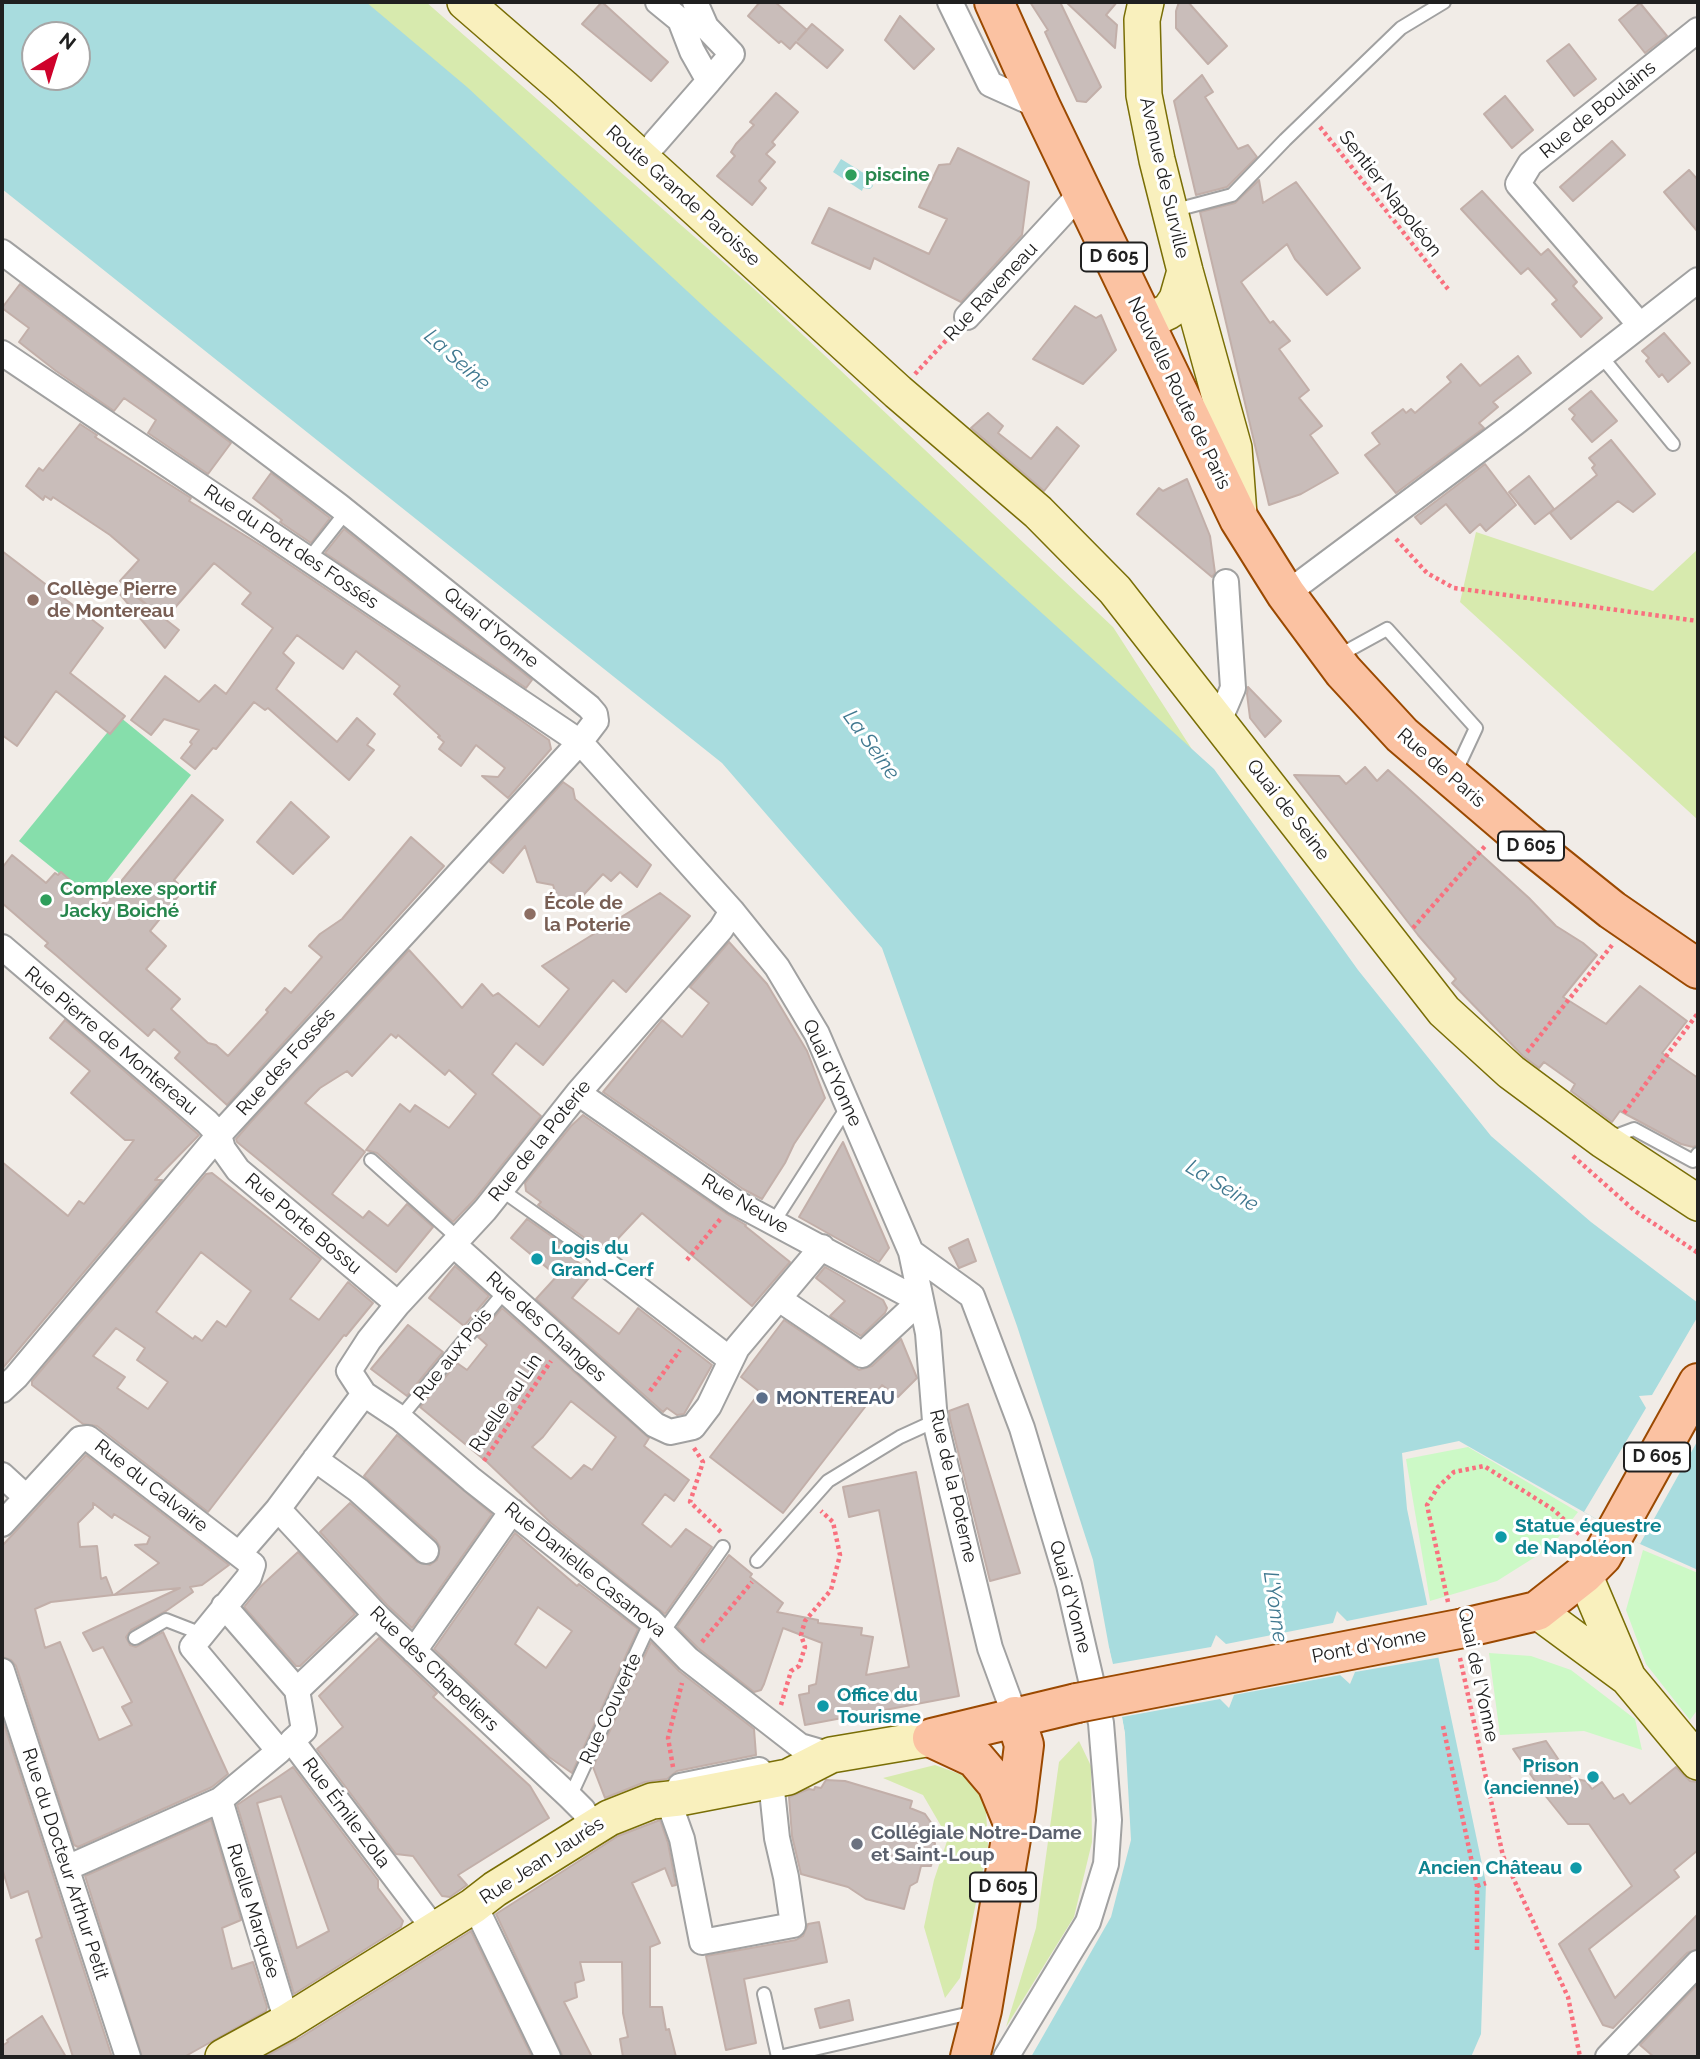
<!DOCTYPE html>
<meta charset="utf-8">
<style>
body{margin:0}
#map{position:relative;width:1700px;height:2059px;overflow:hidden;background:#f1ece7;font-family:Raleway,sans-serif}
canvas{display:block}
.frame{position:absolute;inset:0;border:4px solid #202020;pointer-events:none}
.north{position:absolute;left:21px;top:21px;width:70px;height:70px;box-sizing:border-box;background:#fff;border:2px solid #a6a6a6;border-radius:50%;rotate:38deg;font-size:19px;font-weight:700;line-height:28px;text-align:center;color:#202020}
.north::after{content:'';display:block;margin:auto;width:24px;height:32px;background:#cf022b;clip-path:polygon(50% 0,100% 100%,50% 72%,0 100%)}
</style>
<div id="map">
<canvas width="1700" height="2059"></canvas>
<div class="frame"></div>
<div class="north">N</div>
</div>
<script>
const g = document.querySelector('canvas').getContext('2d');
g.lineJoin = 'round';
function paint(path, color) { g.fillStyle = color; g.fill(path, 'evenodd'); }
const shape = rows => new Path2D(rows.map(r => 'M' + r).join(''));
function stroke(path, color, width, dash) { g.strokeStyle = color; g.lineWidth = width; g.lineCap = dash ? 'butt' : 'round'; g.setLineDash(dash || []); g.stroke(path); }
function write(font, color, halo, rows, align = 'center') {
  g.font = font + ' Raleway,sans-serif'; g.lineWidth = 6; g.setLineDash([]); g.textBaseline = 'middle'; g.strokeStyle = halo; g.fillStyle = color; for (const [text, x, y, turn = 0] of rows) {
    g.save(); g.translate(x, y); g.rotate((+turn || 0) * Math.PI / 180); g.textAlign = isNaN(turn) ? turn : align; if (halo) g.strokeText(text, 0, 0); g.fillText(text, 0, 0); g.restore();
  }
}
paint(shape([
 [348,2,426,2,753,288,1113,627,1204,768],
 [1476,532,1653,591,1698,549,1698,820,1460,602],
 [1079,1741,1091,1766,1092,1842,1074,1917,1006,2027,1036,1928,1059,1762],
 [935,1765,965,1776,985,1792,988,1846,960,1978,945,1998,924,1927,934,1880,948,1838,923,1795,883,1778]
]), '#d7eaae');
paint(shape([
 [1468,1447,1578,1512,1551,1547,1497,1581,1430,1601,1406,1459],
 [1643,1550,1698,1573,1698,1709,1690,1720,1646,1664,1626,1610],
 [1489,1653,1531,1656,1571,1670,1635,1719,1642,1750,1584,1731,1500,1735]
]), '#ccf9c6');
paint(shape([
 [120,717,191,775,92,900,19,841]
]), '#86deab');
paint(shape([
 [2,2,366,2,467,87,714,316,1214,769,1358,970,1491,1136,1591,1222,1698,1303,1698,1570,1640,1544,1459,1441,1402,1453,1407,1509,1486,1883,1481,2034,1471,2057,1031,2057,1111,1917,1131,1840,1125,1734,1093,1560,1017,1326,882,948,722,763,2,189],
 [35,35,77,35,77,77,35,77],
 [841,159,870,177,869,180,873,186,870,189,863,188,862,191,833,172]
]), '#a8dcde');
paint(shape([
 [1698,1316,1698,1440,1640,1544,1584,1512,1646,1408,1639,1396,1652,1395],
 [1431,1604,1442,1657,1355,1672,1350,1684,1340,1675,1234,1695,1229,1708,1220,1699,1122,1717,1125,1734,1122,1735,1106,1649,1109,1648,1113,1664,1211,1647,1216,1635,1226,1644,1333,1623,1337,1611,1347,1621]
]), '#f1ece7');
const building = shape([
 [602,2,668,62,651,81,582,24,602,2],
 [760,2,775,2,807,30,798,40,812,24,843,50,827,68,796,42,790,49,781,41,779,43,748,16,760,2],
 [1030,2,1060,2,1101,87,1086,102,1077,101,1045,32,1048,30,1030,2],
 [1066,2,1117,2,1106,15,1117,25,1115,48,1066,2],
 [1179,2,1188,2,1227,46,1208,64,1176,28,1176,11,1179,2],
 [1640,3,1667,36,1645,53,1619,20,1640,3],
 [900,16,934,49,914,69,885,40,900,16],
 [1569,44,1596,79,1574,96,1547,61,1569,44],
 [1202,75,1213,92,1205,97,1238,149,1248,145,1257,157,1227,187,1196,195,1174,101,1202,75],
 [776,93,798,112,772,142,775,145,766,154,775,162,759,181,766,188,752,205,717,176,735,156,731,152,736,144,754,125,750,122,776,93],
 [1505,96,1533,130,1512,148,1484,114,1505,96],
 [1612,141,1625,155,1573,201,1560,187,1612,141],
 [958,148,1029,182,1022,235,961,302,874,258,870,269,812,243,829,208,929,254,947,219,919,207,939,165,950,164,958,148],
 [1689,170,1698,180,1698,232,1664,192,1689,170],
 [1259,180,1263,203,1296,182,1360,268,1327,295,1295,259,1287,244,1241,282,1270,323,1273,321,1290,341,1279,349,1309,390,1299,398,1322,426,1310,435,1338,473,1301,494,1269,505,1200,212,1235,203,1259,180],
 [1482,191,1541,255,1548,249,1577,282,1573,286,1602,318,1581,337,1552,304,1557,300,1528,268,1521,274,1461,209,1482,191],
 [20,284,231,443,208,474,148,433,156,420,124,398,114,411,56,371,19,342,29,328,2,308,20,284],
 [1075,306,1096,318,1101,315,1116,350,1083,384,1033,359,1075,306],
 [1664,333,1690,363,1668,382,1662,374,1659,377,1646,361,1649,358,1642,351,1664,333],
 [1518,356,1531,373,1493,402,1498,407,1479,423,1484,428,1396,493,1365,455,1380,444,1372,433,1403,409,1406,413,1411,409,1415,413,1451,382,1447,377,1461,364,1480,386,1518,356],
 [1591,391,1617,421,1592,442,1572,419,1575,415,1569,409,1591,391],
 [988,413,1003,426,998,433,1031,459,1057,427,1079,446,1044,491,971,428,988,413],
 [80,424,97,435,95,437,191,498,189,501,262,546,512,714,549,740,551,749,508,798,482,776,498,777,505,768,476,745,461,766,439,749,444,742,438,737,440,736,394,694,400,686,356,651,343,669,297,635,283,653,294,663,276,689,337,742,357,718,375,734,367,745,374,750,349,780,268,708,265,710,254,702,216,749,213,748,195,769,181,758,192,744,190,742,199,730,164,719,151,735,131,720,165,676,199,702,215,685,226,694,273,628,242,604,251,593,214,563,165,619,179,630,165,648,119,593,125,588,147,605,120,581,139,560,110,535,53,497,51,500,45,496,43,500,26,486,39,468,43,471,80,424],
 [1611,440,1655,494,1633,512,1618,501,1571,539,1550,513,1597,475,1592,468,1595,465,1589,458,1611,440],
 [1485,464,1516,505,1486,531,1480,524,1470,533,1446,504,1421,524,1415,517,1485,464],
 [271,473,330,518,311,543,280,522,282,520,253,498,271,473],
 [1529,476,1554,509,1535,524,1509,492,1529,476],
 [1187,479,1210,536,1215,573,1212,577,1137,514,1159,488,1163,491,1187,479],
 [344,529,532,680,526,688,325,553,344,529],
 [2,551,103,628,70,673,125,716,110,734,56,691,17,746,2,735,2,551],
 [1248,687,1281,721,1265,737,1250,718,1247,694,1248,687],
 [1365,767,1377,781,1388,770,1529,898,1556,926,1583,943,1597,955,1563,997,1606,1024,1640,986,1687,1021,1662,1053,1698,1078,1698,1145,1693,1147,1681,1144,1620,1111,1612,1122,1571,1091,1575,1084,1544,1062,1539,1068,1523,1056,1452,983,1456,979,1418,935,1294,775,1339,776,1346,784,1365,767],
 [563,782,573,789,575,799,651,865,637,887,620,872,611,881,603,874,575,904,558,901,553,885,537,882,525,846,503,873,490,862,563,782],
 [192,795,223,820,174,880,184,889,150,931,166,946,146,969,180,999,171,1009,208,1043,216,1045,228,1056,268,1012,266,1010,285,988,291,993,322,957,309,946,320,934,342,919,411,837,444,866,227,1105,175,1058,180,1052,154,1029,148,1036,57,956,45,946,48,943,2,903,2,868,12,855,46,883,55,873,58,875,61,872,100,907,192,795],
 [291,802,329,837,293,874,257,842,291,802],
 [660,893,690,916,626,992,613,980,543,1065,516,1043,492,1074,541,1116,474,1200,453,1222,377,1153,366,1150,400,1104,410,1112,415,1105,449,1128,476,1094,449,1070,445,1075,398,1035,396,1038,391,1034,352,1076,347,1071,320,1088,305,1103,365,1152,332,1194,363,1218,369,1211,388,1226,407,1204,433,1227,396,1272,237,1142,236,1139,249,1124,409,950,462,1008,482,984,493,996,498,993,539,1027,569,989,542,966,660,893],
 [729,942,767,984,807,1051,825,1098,794,1144,785,1163,762,1199,743,1189,603,1092,662,1020,682,1037,709,1003,690,987,729,942],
 [65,1020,199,1135,155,1180,162,1180,2,1369,2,1162,68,1216,79,1201,84,1204,134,1140,125,1140,71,1093,90,1071,50,1038,65,1020],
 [583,1115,727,1214,746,1225,745,1226,790,1262,752,1306,642,1213,612,1245,596,1246,538,1205,541,1202,526,1191,525,1183,571,1126,583,1115],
 [843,1142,889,1248,879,1262,799,1217,843,1142],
 [212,1173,321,1259,290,1299,319,1320,348,1282,373,1303,346,1336,344,1335,208,1512,97,1426,83,1424,32,1385,32,1381,206,1174,212,1173],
 [201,1252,251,1291,226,1327,217,1321,202,1341,195,1336,193,1339,156,1312,201,1252],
 [116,1328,145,1348,137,1360,168,1382,148,1409,117,1388,125,1377,93,1356,116,1328],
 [527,1219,567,1247,557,1247,593,1273,572,1298,619,1334,638,1308,712,1365,684,1414,677,1415,667,1408,663,1412,536,1299,557,1276,511,1238,527,1219],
 [968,1239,976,1261,959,1268,949,1248,968,1239],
 [455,1266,489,1296,464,1326,429,1298,455,1266],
 [825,1267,883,1300,887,1308,885,1313,861,1336,830,1316,845,1301,816,1278,825,1267],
 [502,1308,649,1438,644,1446,689,1480,674,1501,665,1494,642,1524,671,1547,686,1529,712,1547,665,1614,551,1523,487,1462,420,1407,457,1363,467,1370,487,1345,478,1337,502,1308],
 [571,1401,616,1437,592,1470,584,1465,571,1479,532,1447,543,1437,571,1401],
 [784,1320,859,1370,872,1366,901,1339,917,1378,898,1397,882,1385,783,1513,710,1457,760,1392,741,1377,784,1320],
 [408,1325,443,1352,407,1396,371,1369,408,1325],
 [968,1404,1020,1573,990,1581,950,1419,949,1411,968,1404],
 [397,1435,492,1514,412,1628,387,1605,320,1532,350,1503,417,1562,430,1565,437,1560,440,1547,436,1540,364,1476,397,1435],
 [86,1455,229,1565,202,1585,190,1587,193,1592,166,1611,131,1630,126,1637,130,1645,136,1647,163,1632,228,1774,212,1787,78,1847,74,1845,16,1666,11,1660,2,1657,2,1546,86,1455],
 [93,1503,112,1518,114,1514,150,1537,147,1544,135,1545,159,1563,114,1595,180,1588,83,1633,93,1651,103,1647,132,1702,122,1707,132,1725,99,1740,60,1642,45,1648,35,1609,51,1602,113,1595,106,1577,101,1579,97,1546,80,1547,78,1523,93,1508,93,1503],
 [916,1472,959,1696,805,1725,799,1695,809,1693,809,1686,816,1684,822,1643,783,1628,764,1684,761,1690,754,1692,698,1648,677,1627,729,1555,752,1574,750,1577,783,1603,777,1612,818,1620,818,1623,862,1628,861,1635,873,1637,866,1675,909,1667,879,1510,849,1517,843,1487,916,1472],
 [515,1533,577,1586,579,1584,638,1629,572,1773,549,1757,434,1649,515,1533],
 [538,1607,572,1631,546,1668,515,1644,538,1607],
 [298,1552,355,1614,300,1666,296,1666,244,1607,260,1587,298,1552],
 [379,1638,437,1693,433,1697,530,1786,549,1818,458,1875,467,1885,450,1897,442,1896,413,1856,396,1854,317,1749,343,1727,319,1696,379,1638],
 [651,1642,679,1671,754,1729,756,1755,677,1771,667,1779,645,1782,605,1798,593,1767,651,1642],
 [2,1718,112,2057,73,2057,36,1940,42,1937,28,1891,11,1898,2,1868,2,1718],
 [1546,1741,1571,1778,1586,1781,1592,1789,1602,1782,1614,1799,1623,1794,1630,1804,1676,1767,1690,1781,1698,1782,1698,1850,1674,1870,1679,1877,1589,1949,1615,1998,1698,1914,1698,1949,1687,1953,1613,2028,1603,2025,1559,1944,1632,1886,1589,1824,1568,1824,1544,1794,1513,1749,1546,1741],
 [293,1767,378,1880,378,1888,403,1921,401,1927,294,1994,237,1805,293,1767],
 [281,1796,329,1931,297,1948,257,1803,281,1796],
 [826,1780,845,1781,912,1801,910,1808,925,1814,932,1824,928,1839,935,1843,931,1866,921,1866,917,1882,910,1886,904,1909,866,1899,848,1887,801,1874,792,1836,789,1797,809,1789,814,1790,815,1787,821,1788,826,1780],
 [211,1820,241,1920,222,1928,232,1969,253,1962,267,2007,266,2011,184,2057,142,2057,85,1876,211,1820],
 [660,1820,668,1843,676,1885,672,1886,665,1868,632,1883,660,1943,650,1947,650,2007,662,2007,666,2030,669,2029,676,2057,623,2057,620,2039,628,2037,623,2013,622,1962,580,1962,584,1980,575,1983,577,1997,564,2002,592,2057,563,2057,496,1914,618,1836,660,1820],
 [819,1922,827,1962,744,1979,756,2043,726,2050,706,1956,796,1940,803,1936,808,1924,819,1922],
 [471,1931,532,2057,264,2057,298,2039,471,1931],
 [1698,1984,1698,2057,1654,2057,1640,2045,1698,1984],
 [849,2000,853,2020,820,2028,815,2009,849,2000],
 [42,2016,66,2057,2,2057,2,2046,8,2042,7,2040,42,2016]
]);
paint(building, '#c9bdba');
stroke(building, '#c2afa9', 2);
const lane = shape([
 [1172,211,1232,195,1285,140,1401,28,1444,2],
 [1601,356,1673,444],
 [308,560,346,512],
 [1336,657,1387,629,1476,728,1455,773],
 [1610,1138,1634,1129,1693,1161,1698,1154],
 [371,1160,459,1239],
 [500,1189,603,1262],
 [773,1223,848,1106],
 [400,1418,505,1291],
 [757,1561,828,1481,900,1437,935,1421],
 [663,1632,723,1547],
 [135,1638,166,1620,202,1634],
 [570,1797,651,1621],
 [764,1994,778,2057],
 [779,2057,975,2012]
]);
const street = shape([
 [658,2,680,20,692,51,709,81,732,54,706,27,695,2],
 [950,2,990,84,1041,107],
 [655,143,709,81],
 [2,252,339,506,589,707,595,714,596,721,580,742,219,1135,16,1377,2,1390],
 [967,317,1083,191],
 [1640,325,1518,184,1530,164,1698,30],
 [2,353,580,742,732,911,777,967,817,1034,911,1252,972,1296,1022,1428,1069,1585,1101,1723,1109,1820,1106,1864,1088,1922,1006,2057],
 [1286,594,1515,423,1698,280],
 [1219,721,1233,688,1226,582],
 [732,911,721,929,578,1093,485,1210,398,1304,369,1340,349,1371,364,1394,400,1418,472,1480,651,1621,688,1659,800,1746,831,1755],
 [2,947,207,1122,219,1135,223,1149,238,1170,398,1304],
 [578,1093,735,1202,920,1301,862,1355,779,1299],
 [454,1245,655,1425,670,1432,693,1427,709,1406,737,1348,822,1247],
 [911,1252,928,1333,935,1421,945,1463,990,1648,1015,1716],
 [603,1262,731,1360],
 [315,1459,358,1490,426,1551],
 [2,1475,26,1497],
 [278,1509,376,1615,570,1797,583,1810,593,1826],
 [2,1524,80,1439,88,1438,253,1565,249,1577,192,1647,279,1751,220,1800,67,1868],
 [239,1554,278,1509,364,1394],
 [224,1606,297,1690],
 [414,1651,512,1511],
 [2,1671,128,2057],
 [297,1690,304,1730,292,1741,435,1930],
 [297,1690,376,1615],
 [759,1770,771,1781,777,1838,786,1877,793,1925,702,1942,682,1839,672,1811,679,1798,680,1786,759,1770],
 [220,1800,287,2022],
 [473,1906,479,1914,548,2057],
 [1608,2057,1698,1963]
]);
const secondary = shape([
 [465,2,563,87,898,392,1038,512,1115,590,1444,1011,1511,1072,1604,1141,1698,1203],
 [1146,2,1142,20,1144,95,1157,160,1185,271,1234,448,1239,515],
 [1144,323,1169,311,1177,299,1185,271],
 [1584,1574,1628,1678],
 [1537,1611,1628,1678,1698,1762],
 [223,2057,287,2022,473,1906,495,1889,609,1818,652,1801,679,1798,788,1777,831,1755,932,1738]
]);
const primary = shape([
 [994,2,1041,107,1239,519,1286,594,1343,671,1402,735,1526,841,1612,910,1698,969],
 [1464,1628,1537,1611,1584,1574,1602,1556,1698,1383],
 [932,1738,1077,1703],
 [932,1738,975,1758,997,1784,1013,1823],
 [970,2057,982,2010,1016,1809,1024,1745,1015,1716]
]);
stroke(lane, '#a1a1a1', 16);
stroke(street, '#a1a1a1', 28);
stroke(secondary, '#796e06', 38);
stroke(primary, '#9b4901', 42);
stroke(shape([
 [1320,127,1448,289],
 [915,374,952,334],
 [1396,539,1427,573,1454,588,1698,621],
 [1413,928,1486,845],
 [1527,1052,1613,944],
 [1624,1113,1698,1013],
 [1573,1156,1635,1211,1698,1253],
 [687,1260,722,1217],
 [650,1391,680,1350],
 [694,1448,703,1462,690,1502,721,1532],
 [484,1461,551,1361],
 [1448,1602,1427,1505,1438,1487,1454,1472,1484,1466,1554,1510,1581,1536],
 [702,1642,752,1582],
 [1460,1658,1503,1856,1568,1997,1580,2057],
 [781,1705,791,1671,799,1666,805,1647,801,1635,805,1621,831,1590,840,1555,833,1522,821,1511],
 [1443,1726,1477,1886,1477,1953],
 [673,1767,668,1738,682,1683],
 [1477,1886,1486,1883]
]), '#f9707e', 4.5, [3.5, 3.5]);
stroke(lane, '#fff', 12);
stroke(street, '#fff', 24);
stroke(secondary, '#f9f0bd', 35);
stroke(primary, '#fbc2a2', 38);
const primaryBridge = shape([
 [1077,1703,1464,1628]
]);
stroke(primaryBridge, '#9b4901', 42, []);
stroke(primaryBridge, '#fbc2a2', 38);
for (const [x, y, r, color] of [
 [851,175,7,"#2e9e5b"],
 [33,600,7,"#8d6e63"],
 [46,900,7,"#2e9e5b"],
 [530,914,7,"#8d6e63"],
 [537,1259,7,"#0f9aa8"],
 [762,1398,7,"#5c6f8a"],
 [1501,1537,7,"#0f9aa8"],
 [823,1706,7,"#0f9aa8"],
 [1593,1777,7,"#0f9aa8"],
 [857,1844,7,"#6b7280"],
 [1576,1868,7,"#0f9aa8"]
]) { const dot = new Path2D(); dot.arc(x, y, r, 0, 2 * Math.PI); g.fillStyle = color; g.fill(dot); stroke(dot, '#fff', 2.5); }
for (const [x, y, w] of [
 [1114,257,66],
 [1531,846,66],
 [1657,1457,66],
 [1003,1887,66]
]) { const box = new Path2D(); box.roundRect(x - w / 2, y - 14.5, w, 29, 5); g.fillStyle = '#fff'; g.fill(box); stroke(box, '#202020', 2); }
write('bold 18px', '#202020', null, [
 ["D 605",1114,257],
 ["D 605",1531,846],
 ["D 605",1657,1457],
 ["D 605",1003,1887]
]);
write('19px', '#202020', '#fff', [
 ["Rue de Boulains",1598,110,-39],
 ["Avenue de Surville",1164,178,77],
 ["Sentier Napoléon",1390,194,52],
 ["Route Grande Paroisse",683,196,42],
 ["Rue Raveneau",991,292,-47],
 ["Nouvelle Route de Paris",1179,393,64],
 ["Rue du Port des Fossés",291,547,34],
 ["Quai d'Yonne",491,628,39],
 ["Rue de Paris",1441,768,41],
 ["Quai de Seine",1288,810,52],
 ["Rue Pierre de Montereau",111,1041,40],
 ["Rue des Fossés",286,1062,-48],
 ["Quai d'Yonne",832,1073,65],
 ["Rue de la Poterie",540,1141,-51],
 ["Rue Neuve",745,1204,31],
 ["Rue Porte Bossu",303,1224,40],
 ["Rue des Changes",546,1327,42],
 ["Rue aux Pois",453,1355,-51],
 ["Ruelle au Lin",506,1403,-56],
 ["Rue du Calvaire",151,1486,38],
 ["Rue de la Poterne",953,1486,77],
 ["Rue Danielle Casanova",585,1570,39],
 ["Quai d'Yonne",1070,1597,75],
 ["Pont d'Yonne",1369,1646,-11],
 ["Rue des Chapeliers",434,1669,44],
 ["Quai de l'Yonne",1478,1675,78],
 ["Rue Couverte",611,1709,-65],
 ["Rue Émile Zola",346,1813,53],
 ["Rue Jean Jaurès",542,1861,-33],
 ["Rue du Docteur Arthur Petit",65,1864,72],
 ["Ruelle Marquée",253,1911,73]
]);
write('bold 19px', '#27864d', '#fff', [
 ["piscine",865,175],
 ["Complexe sportif",60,889],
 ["Jacky Boiché",60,911]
], 'left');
write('bold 19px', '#785e54', '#fff', [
 ["Collège Pierre",47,589],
 ["de Montereau",47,611],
 ["École de",544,903],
 ["la Poterie",544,925]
], 'left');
write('bold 19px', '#0d838f', '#fff', [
 ["Logis du",551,1248],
 ["Grand-Cerf",551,1270],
 ["Statue équestre",1515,1526],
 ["de Napoléon",1515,1548],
 ["Office du",837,1695],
 ["Tourisme",837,1717],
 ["Prison",1579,1766,"right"],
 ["(ancienne)",1579,1788,"right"],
 ["Ancien Château",1562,1868,"right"]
], 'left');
write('bold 19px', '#4e5e75', '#fff', [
 ["MONTEREAU",776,1398]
], 'left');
write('bold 19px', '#5b616d', '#fff', [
 ["Collégiale Notre-Dame",871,1833],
 ["et Saint-Loup",871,1855]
], 'left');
write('italic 21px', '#417990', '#fff', [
 ["La Seine",457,360,42],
 ["La Seine",871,745,54],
 ["La Seine",1222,1186,31],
 ["L'Yonne",1275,1607,82]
]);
</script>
